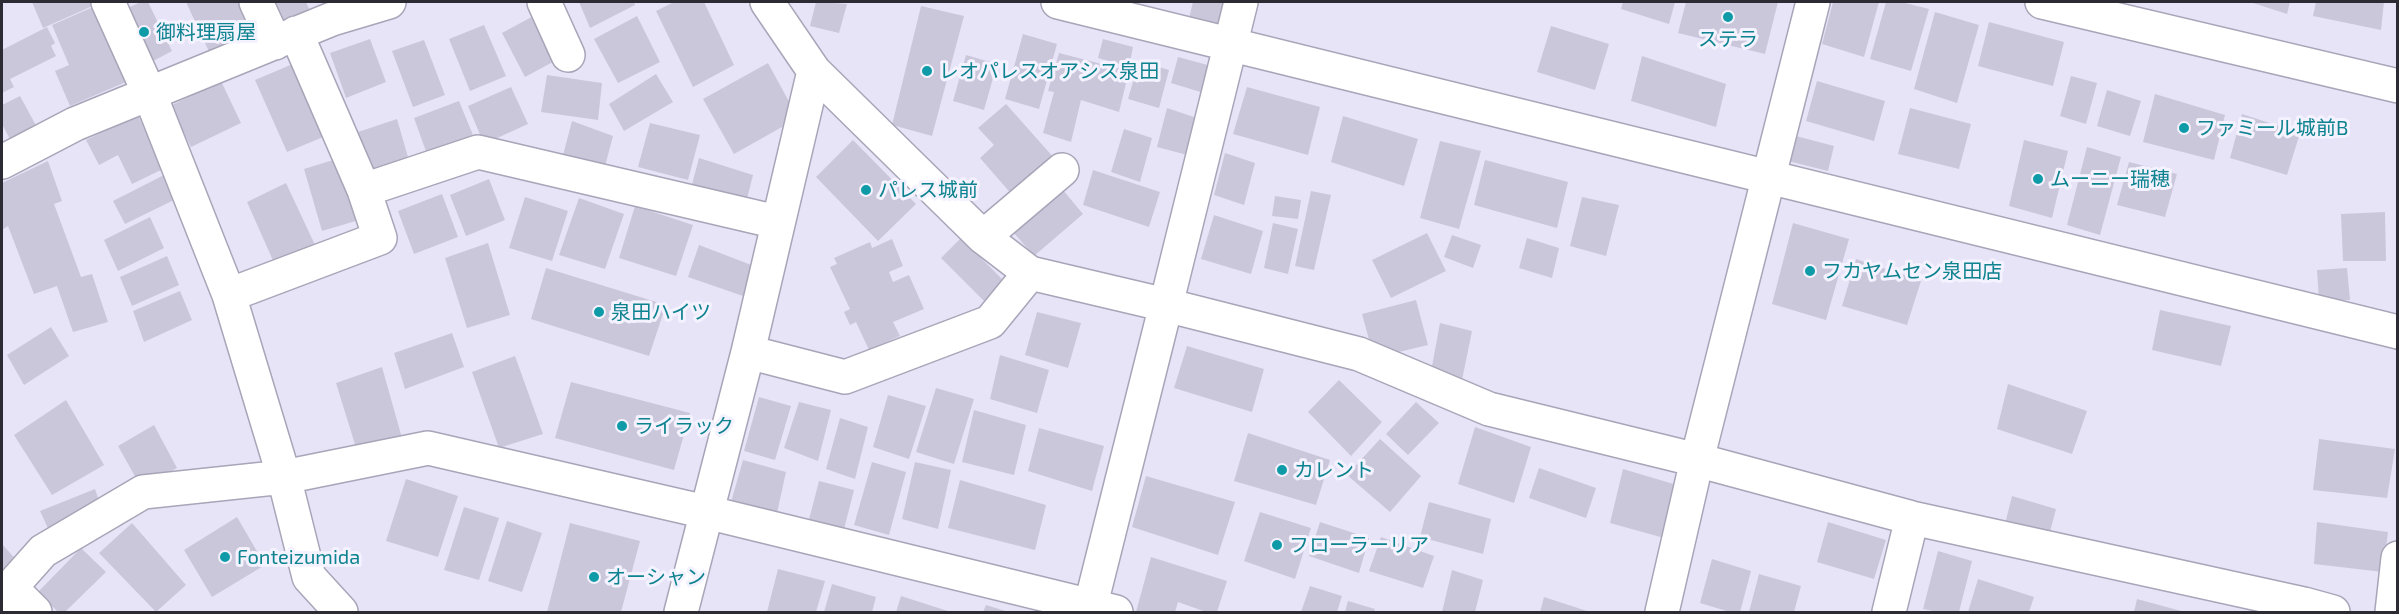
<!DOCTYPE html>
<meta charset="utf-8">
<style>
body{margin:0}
#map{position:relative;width:2399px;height:614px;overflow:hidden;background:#e8e4f8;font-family:"Exo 2",sans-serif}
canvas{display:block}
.frame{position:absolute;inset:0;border:3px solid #2c2a32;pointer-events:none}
</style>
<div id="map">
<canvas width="2399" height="614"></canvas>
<div class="frame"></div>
</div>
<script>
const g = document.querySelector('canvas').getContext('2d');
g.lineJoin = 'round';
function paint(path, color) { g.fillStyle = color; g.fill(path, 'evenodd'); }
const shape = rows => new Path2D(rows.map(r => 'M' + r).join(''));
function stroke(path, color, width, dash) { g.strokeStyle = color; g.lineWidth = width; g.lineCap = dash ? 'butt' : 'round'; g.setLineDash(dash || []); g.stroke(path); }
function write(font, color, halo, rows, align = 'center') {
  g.font = font + ' "Exo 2","Noto Sans JP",sans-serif'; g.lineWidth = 6; g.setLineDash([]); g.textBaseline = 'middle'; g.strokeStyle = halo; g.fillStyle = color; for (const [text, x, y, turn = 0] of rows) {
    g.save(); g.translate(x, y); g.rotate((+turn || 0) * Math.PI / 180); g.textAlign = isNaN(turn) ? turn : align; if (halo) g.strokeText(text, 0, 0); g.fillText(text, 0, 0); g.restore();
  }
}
paint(shape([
 [32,2,95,2,97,4,43,28],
 [141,2,148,2,172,51,142,67,116,13],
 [186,2,240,2,256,37,212,58],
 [265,2,306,2,316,24,280,40],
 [579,2,634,2,635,5,590,28],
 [674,2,704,2,734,65,693,87,656,11],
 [816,2,847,4,839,33,810,26],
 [1193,2,1227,2,1219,28,1189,18],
 [1623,2,1675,2,1669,24,1621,9],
 [1686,2,1778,2,1765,54,1678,33],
 [1833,2,1879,2,1864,57,1822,44],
 [1886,2,1901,2,1929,9,1911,71,1870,59],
 [2250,2,2290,2,2287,14],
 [2316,2,2384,2,2381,30,2313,16],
 [921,6,964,16,932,136,892,125],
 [93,7,126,82,70,106,55,71,69,65,52,25],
 [1935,12,1979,25,1957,103,1914,89],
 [539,13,564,56,525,77,502,33],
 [637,16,660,62,618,83,594,39],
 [1989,22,2064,42,2053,86,1978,66],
 [484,25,506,76,470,91,449,39],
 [1551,26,1609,44,1595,90,1537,72],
 [47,27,55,43,51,46,56,56,10,79,14,87,2,93,2,50],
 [1023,34,1057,44,1039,109,1005,99],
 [370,39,386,82,346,98,330,53],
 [1103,39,1133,47,1129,67,1098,58],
 [424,40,445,95,413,107,392,51],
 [1059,53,1129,71,1119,112,1081,100,1071,142,1043,133,1054,92,1048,91],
 [966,55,997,64,984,110,953,101],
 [1642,56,1726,84,1716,127,1631,101],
 [1178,57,1215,67,1207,94,1171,83],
 [1139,61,1169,70,1159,108,1128,99],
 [295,63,328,135,287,152,255,80],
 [768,63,798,118,734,154,703,99],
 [656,74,673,102,624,131,609,104],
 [547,75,602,83,598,120,541,112],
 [2071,76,2097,83,2086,124,2060,116],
 [221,81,241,123,191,147,170,106],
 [1817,81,1885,101,1874,141,1806,121],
 [511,87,528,124,484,144,468,106],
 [1247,87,1320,107,1308,155,1233,134],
 [2107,90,2141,101,2130,136,2097,126],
 [2155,94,2225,115,2214,160,2143,142],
 [20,96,39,131,13,145,2,124,2,105],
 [459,101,475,140,428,157,414,118],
 [1006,104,1055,159,1014,197,980,158,994,145,978,128],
 [1167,108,1200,119,1191,156,1157,147],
 [1910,108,1971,124,1959,169,1898,154],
 [2242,114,2300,133,2287,175,2230,158],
 [138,115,163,169,132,184,118,155,99,165,86,140],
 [1343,116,1418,139,1404,186,1331,162],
 [397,119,408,157,362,174,349,135],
 [572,121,613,136,604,170,562,159],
 [650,123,700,135,688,180,638,167],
 [1124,129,1152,138,1140,182,1111,172],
 [1796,136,1834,146,1828,171,1788,161],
 [853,140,916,204,878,241,816,177],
 [2024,140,2068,151,2052,218,2009,206],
 [1440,141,1481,151,1459,229,1420,218],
 [2087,147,2121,157,2100,235,2067,225],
 [1225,153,1255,163,1244,205,1214,195],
 [343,157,359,220,322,231,304,169],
 [699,158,753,175,745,207,690,192],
 [1485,160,1568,182,1557,228,1474,205],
 [48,161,62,201,54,204,81,277,92,274,108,322,73,332,57,286,34,294,8,226,2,230,2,183],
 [2129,162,2177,174,2165,217,2117,205],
 [1093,170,1160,192,1149,227,1083,205],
 [164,175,176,199,125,224,113,201],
 [489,179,505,220,466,236,450,195],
 [286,183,316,247,275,265,247,202],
 [1063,190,1083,214,1034,256,1014,233],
 [1311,191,1331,195,1314,270,1295,266],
 [442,194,458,237,414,254,398,211],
 [1275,196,1301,200,1298,219,1272,216],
 [525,197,568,211,552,261,509,248],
 [1582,197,1619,205,1606,256,1570,246],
 [579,198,624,214,605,269,559,255],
 [635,206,693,225,676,276,619,258],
 [2385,212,2386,261,2343,261,2341,214],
 [1214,215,1263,231,1251,274,1201,259],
 [150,217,164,248,118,271,104,240],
 [1273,223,1298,229,1288,274,1264,268],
 [1793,223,1849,239,1826,320,1772,304],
 [1427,233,1446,271,1391,298,1372,260],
 [1452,235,1481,245,1473,268,1444,257],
 [961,238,1007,284,987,304,941,258],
 [1527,238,1559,248,1552,278,1519,268],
 [892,239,903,266,889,272,893,282,909,275,924,309,893,322,900,336,869,350,856,322,850,325,844,312,850,309,830,267,837,264,834,258,870,242,872,248],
 [488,243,510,315,467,328,445,258],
 [699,245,754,266,743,296,688,277],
 [167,256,179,285,132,306,120,277],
 [1856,259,1921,281,1907,325,1842,306],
 [546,268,666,305,649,356,531,319],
 [2347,268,2350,300,2319,301,2317,270],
 [180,291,192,320,144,342,133,311],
 [1416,300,1428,345,1374,358,1362,314],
 [2160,310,2231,326,2221,366,2152,350],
 [1037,312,1081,323,1068,368,1025,355],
 [1440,323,1472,331,1461,385,1430,377],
 [51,327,69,356,24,385,7,355],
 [452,333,464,367,405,389,394,353],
 [1187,346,1264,369,1252,412,1174,388],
 [1000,355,1049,370,1037,413,990,399],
 [515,356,543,434,499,448,472,372],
 [382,367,402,438,357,451,336,383],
 [1339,380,1382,422,1351,456,1308,412],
 [571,382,690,413,674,470,555,438],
 [2008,384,2087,411,2072,454,1997,429],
 [936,388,974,399,954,464,916,452],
 [888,395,926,406,909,459,873,447],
 [759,397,791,406,775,460,744,451],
 [66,400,104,465,52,495,14,435],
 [799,402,831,410,818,461,784,448],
 [1416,402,1439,423,1408,455,1386,434],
 [974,410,1026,425,1014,475,962,462],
 [840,418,868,427,855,479,826,469],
 [154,425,177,468,141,487,118,446],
 [1475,427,1531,447,1514,503,1458,484],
 [1039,428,1104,446,1092,491,1028,471],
 [1248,433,1330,460,1316,505,1234,481],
 [1380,439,1421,476,1390,512,1347,475],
 [2319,439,2395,449,2387,498,2313,490],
 [743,460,786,472,775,522,729,509],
 [872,462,906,472,889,535,854,525],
 [915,462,951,470,938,529,902,519],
 [1539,468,1596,488,1586,518,1529,498],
 [1623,469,1677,485,1664,538,1610,523],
 [1146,476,1235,502,1218,555,1132,527],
 [406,479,458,496,438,557,386,541],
 [960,480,1046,505,1035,550,948,528],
 [819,481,854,490,841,541,806,531],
 [95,489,104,515,52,537,40,511],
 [2012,496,2056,509,2049,536,2005,524],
 [1429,502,1491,519,1483,554,1420,537],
 [464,507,499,518,479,580,444,570],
 [1260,512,1311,528,1295,579,1244,561],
 [237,517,265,565,212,597,184,550],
 [507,521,542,533,522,592,488,581],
 [1320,522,1369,538,1359,573,1309,556],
 [1828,522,1886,540,1874,579,1817,562],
 [2317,522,2388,532,2383,572,2314,564],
 [132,523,186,585,156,612,99,553],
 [570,523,640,541,621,612,547,612],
 [1381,537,1434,556,1423,588,1369,571],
 [2,544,20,564,7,576,2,570],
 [81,548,106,572,65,612,58,612,38,592],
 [1938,551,1972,561,1959,612,1938,612,1923,609],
 [1151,557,1227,581,1217,612,1206,612,1178,602,1175,612,1136,612],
 [1712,559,1751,571,1740,612,1730,612,1700,603],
 [778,569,825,581,816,612,767,612],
 [1452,570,1483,580,1475,612,1442,612],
 [1759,574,1801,586,1794,612,1749,612],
 [1978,579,2034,597,2029,612,1968,612],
 [832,584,876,597,872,612,824,612],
 [1310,586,1342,596,1337,612,1301,612],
 [901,596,951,612,896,612],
 [1544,597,1590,612,1540,612],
 [2137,599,2185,612,2134,612],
 [1348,601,1375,609,1374,612,1345,612],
 [986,605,1009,612,983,612]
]), '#cbc7db');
const minor = shape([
 [256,2,275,43],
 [544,2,568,55],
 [1058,2,2398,332],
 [1241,2,1166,305,1359,354,1489,409,1697,460,1912,518,2304,604,2333,612],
 [2042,2,2398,86],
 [296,33,364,190],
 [814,71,983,237,1030,273,1166,305,1089,612],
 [2,162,75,124,332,19,389,2],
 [983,237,1062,170],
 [229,295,380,238,364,190,478,152,777,222],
 [748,352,845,377,990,322,1030,273],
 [10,587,35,612],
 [2,597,43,551,143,492,284,477,229,295,150,95,108,2],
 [341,612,309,577,284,477,428,448,706,512,1116,612],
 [681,612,748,352,814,71,767,2],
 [1662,612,1697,460,1813,2],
 [1889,612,1912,518],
 [2392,612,2398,558]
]);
stroke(minor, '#a8a5b8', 36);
stroke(minor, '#fff', 33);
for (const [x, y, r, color] of [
 [1728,17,6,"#0f9aa8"],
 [144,32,6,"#0f9aa8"],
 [927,71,6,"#0f9aa8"],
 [2184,128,6,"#0f9aa8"],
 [2038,179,6,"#0f9aa8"],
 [866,190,6,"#0f9aa8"],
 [1810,271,6,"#0f9aa8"],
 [599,312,6,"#0f9aa8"],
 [622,426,6,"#0f9aa8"],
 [1282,470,6,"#0f9aa8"],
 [1277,545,6,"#0f9aa8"],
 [225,557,6,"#0f9aa8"],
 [594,577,6,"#0f9aa8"]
]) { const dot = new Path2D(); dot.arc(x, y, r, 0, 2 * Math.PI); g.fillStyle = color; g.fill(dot); stroke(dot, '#f5f2ff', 2); }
write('20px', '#0d838f', '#f5f2ff', [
 ["御料理扇屋",156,32],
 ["ステラ",1728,39,"center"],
 ["レオパレスオアシス泉田",939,71],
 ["ファミール城前B",2196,128],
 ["ムーニー瑞穂",2050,179],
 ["パレス城前",878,190],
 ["フカヤムセン泉田店",1822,271],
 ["泉田ハイツ",611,312],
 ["ライラック",634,426],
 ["カレント",1294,470],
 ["フローラーリア",1289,545],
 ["Fonteizumida",237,557],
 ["オーシャン",606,577]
], 'left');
</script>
